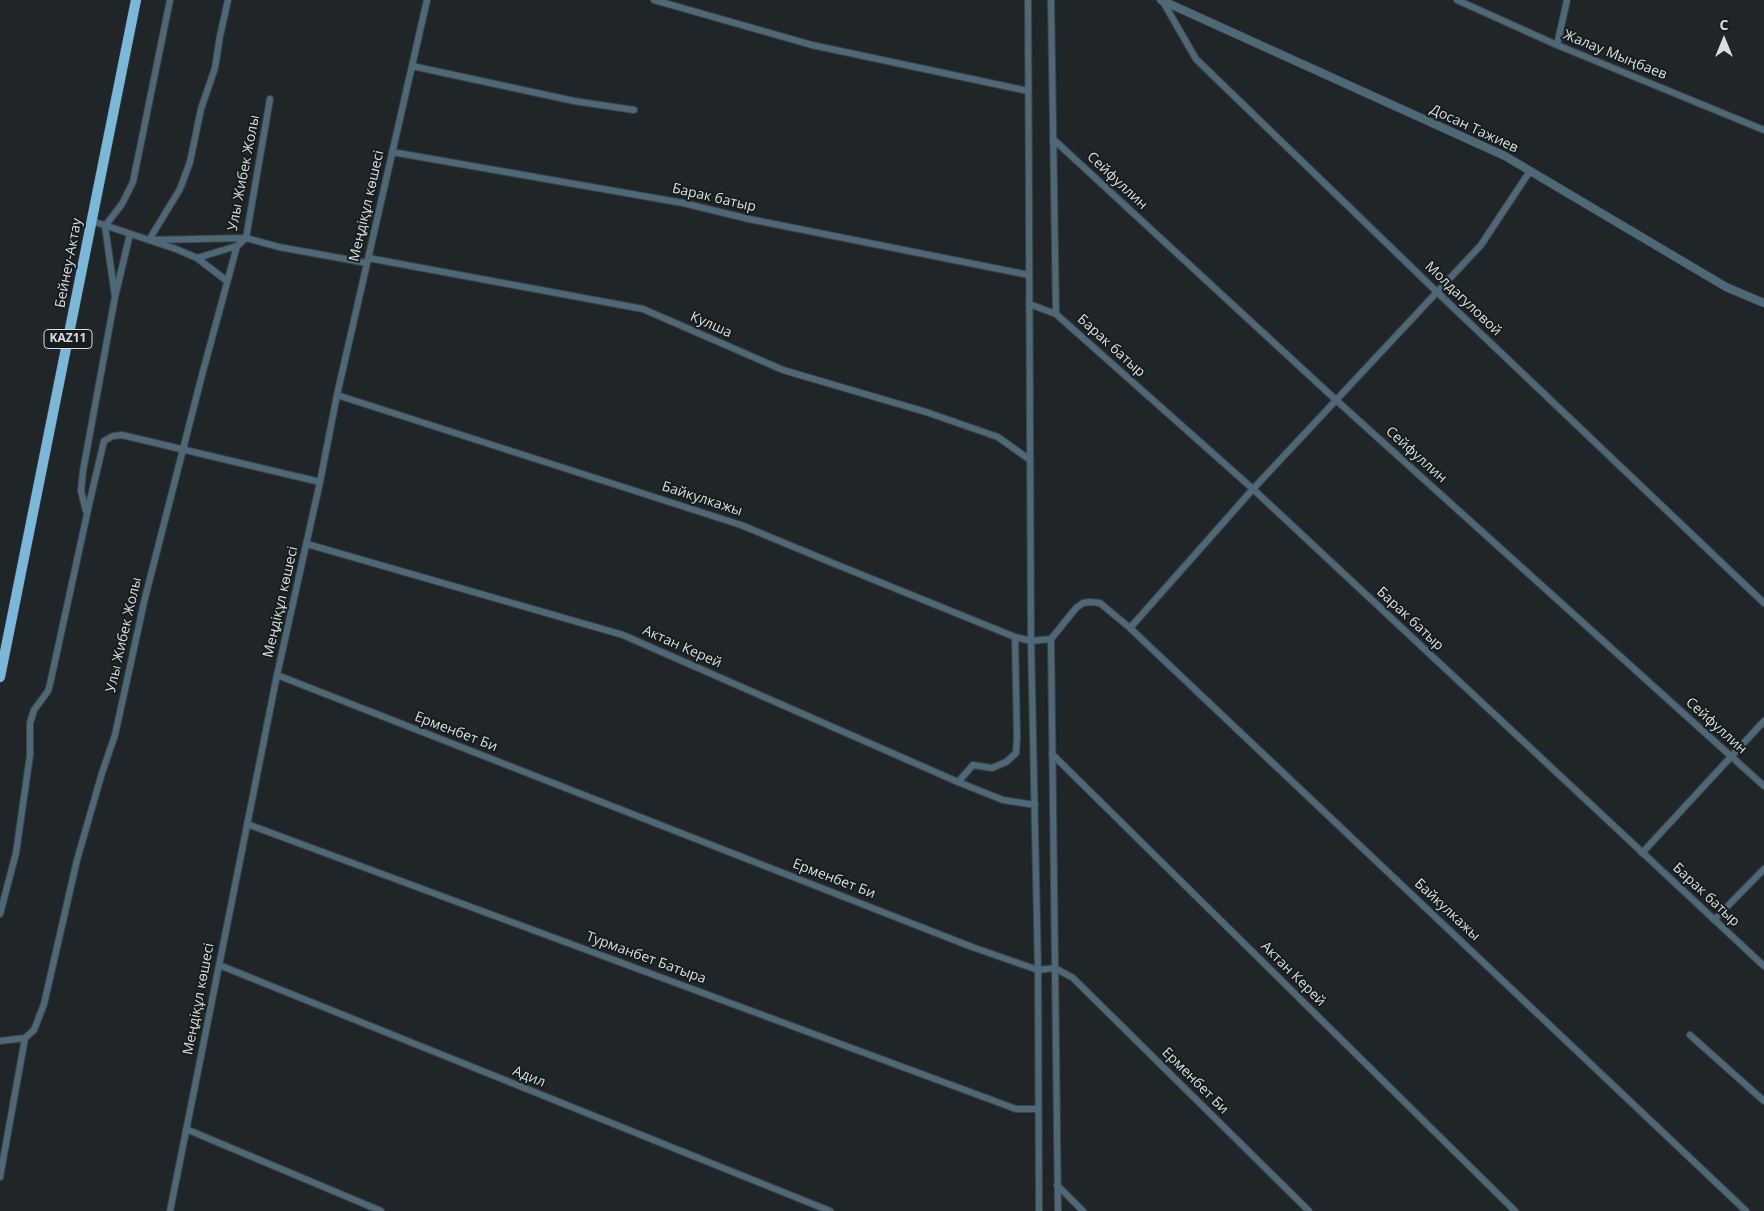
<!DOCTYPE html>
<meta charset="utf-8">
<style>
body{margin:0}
#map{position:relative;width:1764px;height:1211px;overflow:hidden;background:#202627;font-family:"Open Sans",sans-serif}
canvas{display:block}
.north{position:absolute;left:1699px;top:15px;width:50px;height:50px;-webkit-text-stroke:4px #171c1d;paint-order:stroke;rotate:0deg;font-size:14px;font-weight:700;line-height:20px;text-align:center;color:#dadede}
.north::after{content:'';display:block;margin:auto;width:18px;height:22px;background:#dadede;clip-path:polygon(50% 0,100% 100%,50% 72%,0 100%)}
</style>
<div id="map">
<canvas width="1764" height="1211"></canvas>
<div class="north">С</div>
</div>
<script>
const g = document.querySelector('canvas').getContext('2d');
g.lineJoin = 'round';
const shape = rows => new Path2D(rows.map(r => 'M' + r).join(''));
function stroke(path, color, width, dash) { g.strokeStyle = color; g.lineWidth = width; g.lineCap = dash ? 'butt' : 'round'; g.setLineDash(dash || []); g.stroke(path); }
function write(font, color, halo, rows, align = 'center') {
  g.font = font + ' "Open Sans",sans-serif'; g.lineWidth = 4; g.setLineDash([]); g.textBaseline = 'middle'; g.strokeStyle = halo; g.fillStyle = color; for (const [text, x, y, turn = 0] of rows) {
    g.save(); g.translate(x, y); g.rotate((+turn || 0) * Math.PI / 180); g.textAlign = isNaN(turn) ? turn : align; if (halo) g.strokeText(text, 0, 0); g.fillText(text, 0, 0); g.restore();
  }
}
const minor = shape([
 [228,0,220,36,215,68,201,109,190,162,180,189,149,240,246,238,279,247,367,263],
 [654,0,812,45,1028,91],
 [1028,0,1031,641,1038,970,1039,1211],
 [1051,0,1056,314],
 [1162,0,1196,59,1437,292,1764,603],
 [1457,0,1557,45,1764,130],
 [1557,45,1567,0],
 [412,66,574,101,634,110],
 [1053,139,1336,400,1764,786],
 [392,152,683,203,749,219,1029,275],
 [92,221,176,249,197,258,237,246],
 [197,258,227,281],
 [368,258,643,309,783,370,926,412,998,437,1030,460],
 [115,297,105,226,122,204,133,182,170,0],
 [1029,304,1056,314,1253,489,1764,966],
 [337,395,741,525,835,564,1015,637,1031,641,1051,639],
 [86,511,81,491,83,471,115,297,130,234],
 [307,544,623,635,958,782,1003,800,1035,805],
 [1130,628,1253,489,1481,245,1530,171],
 [277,675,972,947,1038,970,1055,968,1073,978,1309,1211],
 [1052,754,1515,1211],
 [958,782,973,765,992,768,1006,762,1016,753,1017,737,1015,637],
 [247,824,1016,1109,1038,1109],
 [1642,853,1764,721],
 [0,914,16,853,30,755,30,723,34,710,48,691,50,684,91,496,104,441,113,436,122,435,320,482],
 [1714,920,1764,869],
 [219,965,830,1211],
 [1690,1035,1764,1101],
 [0,1041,25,1038],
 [186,1129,381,1211],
 [0,1177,25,1038,34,1030,44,1004,77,860,102,773,115,735,145,598,202,375,237,246,246,238,270,99],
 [1057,1185,1083,1211],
 [170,1211,277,675,320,482,337,395,427,0],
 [1058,1211,1051,639,1076,608,1083,603,1090,602,1100,603,1130,628,1746,1211]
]);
const tertiary = shape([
 [1161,0,1505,156,1726,287,1764,303]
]);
const trunk = shape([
 [0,677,136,0]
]);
stroke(minor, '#3e4344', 8);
stroke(tertiary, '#3e4344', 9);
stroke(trunk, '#3e4344', 11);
stroke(minor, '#4d6876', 6);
stroke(tertiary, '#4d6876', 8);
stroke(trunk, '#79b8d9', 10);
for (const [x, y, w] of [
 [68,339,48]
]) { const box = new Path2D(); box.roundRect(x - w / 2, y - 9.5, w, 19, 4); g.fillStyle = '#171c1d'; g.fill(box); stroke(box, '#dadede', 1); }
write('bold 12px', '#dadede', null, [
 ["KAZ11",68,339]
]);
write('14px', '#dadede', '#171c1d', [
 ["Жалау Мыңбаев",1615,55,22],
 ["Досан Тажиев",1474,129,25],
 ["Улы Жибек Жолы",244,173,-79],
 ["Сейфуллин",1117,181,43],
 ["Барак батыр",714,198,13],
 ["Меңдіқұл көшесі",367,206,-77],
 ["Бейнеу-Актау",69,263,-79],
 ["Молдагуловой",1463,299,44],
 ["Кулша",711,325,24],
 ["Барак батыр",1111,346,42],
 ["Сейфуллин",1416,455,42],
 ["Байкулкажы",702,499,18],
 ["Меңдіқұл көшесі",281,602,-77],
 ["Барак батыр",1410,619,43],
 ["Улы Жибек Жолы",124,635,-77],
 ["Актан Керей",682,647,24],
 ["Сейфуллин",1716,726,42],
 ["Ерменбет Би",456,732,21],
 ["Ерменбет Би",834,879,21],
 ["Барак батыр",1706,895,43],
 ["Байкулкажы",1447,910,43],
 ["Турманбет Батыра",646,958,20],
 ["Актан Керей",1293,974,45],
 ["Меңдіқұл көшесі",199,999,-79],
 ["Адил",529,1077,22],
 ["Ерменбет Би",1195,1081,45]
]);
</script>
